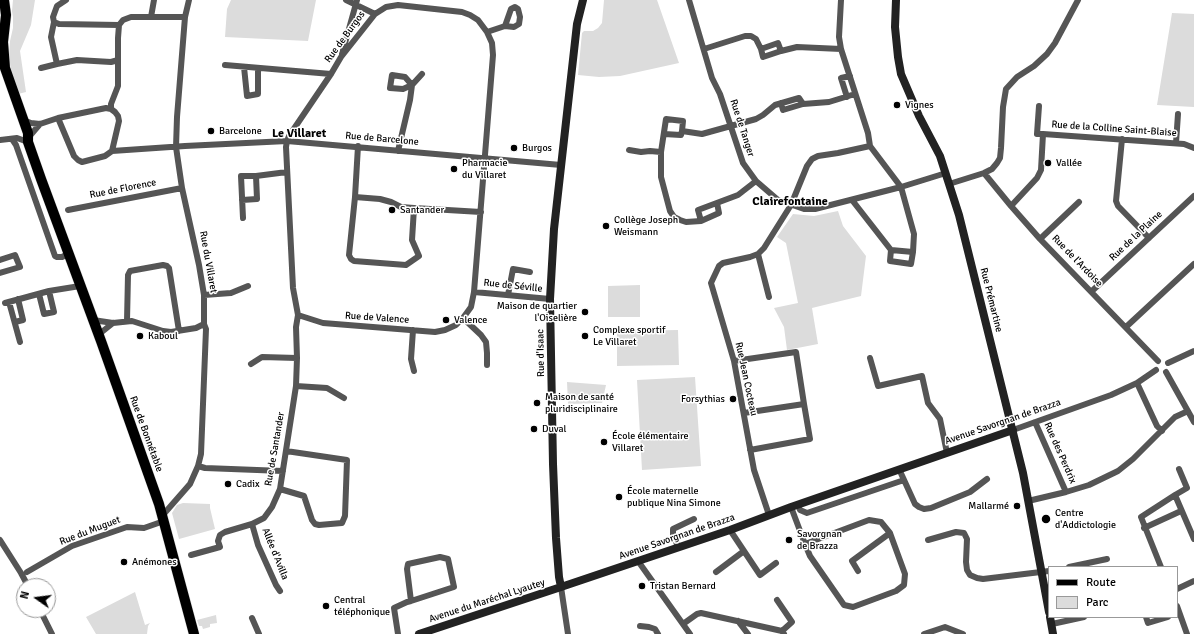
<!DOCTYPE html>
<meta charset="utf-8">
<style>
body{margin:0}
#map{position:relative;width:1194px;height:634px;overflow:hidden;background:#fff;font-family:Signika,sans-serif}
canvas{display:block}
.legend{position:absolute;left:1048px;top:566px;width:130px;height:52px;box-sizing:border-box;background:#fff;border:1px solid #999;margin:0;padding:5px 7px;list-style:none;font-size:12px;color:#000}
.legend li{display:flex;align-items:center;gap:8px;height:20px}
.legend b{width:20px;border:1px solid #999}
.north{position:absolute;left:16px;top:578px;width:40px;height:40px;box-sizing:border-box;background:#fff;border:1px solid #999;border-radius:50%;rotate:284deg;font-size:11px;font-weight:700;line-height:16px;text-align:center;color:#000}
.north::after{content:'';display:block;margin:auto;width:14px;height:18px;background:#000;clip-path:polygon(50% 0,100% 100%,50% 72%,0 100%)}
</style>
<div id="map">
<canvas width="1194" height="634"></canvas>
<ul class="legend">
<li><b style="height:5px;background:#000"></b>Route</li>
<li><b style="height:11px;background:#dcdcdc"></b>Parc</li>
</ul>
<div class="north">N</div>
</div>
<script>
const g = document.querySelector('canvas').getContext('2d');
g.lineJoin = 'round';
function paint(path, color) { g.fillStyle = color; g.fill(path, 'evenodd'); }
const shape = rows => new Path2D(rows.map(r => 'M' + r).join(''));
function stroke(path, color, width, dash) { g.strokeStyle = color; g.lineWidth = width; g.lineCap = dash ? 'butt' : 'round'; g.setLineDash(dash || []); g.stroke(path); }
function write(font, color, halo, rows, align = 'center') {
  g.font = font + ' Signika,sans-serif'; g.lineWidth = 3; g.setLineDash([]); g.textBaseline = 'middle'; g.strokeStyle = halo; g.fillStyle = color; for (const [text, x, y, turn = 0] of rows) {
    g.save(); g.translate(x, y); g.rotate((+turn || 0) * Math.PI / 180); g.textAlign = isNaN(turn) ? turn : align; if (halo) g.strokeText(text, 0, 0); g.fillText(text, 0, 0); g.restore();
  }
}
paint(shape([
 [13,0,35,0,31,25,20,51,26,92,18,94,11,71,9,55,10,41,13,28,13,17,12,11],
 [231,0,316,0,308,41,225,37,227,9],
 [604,0,657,0,679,63,620,76,599,77,578,75,582,33,584,31,593,31,598,28,602,23],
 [1172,13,1194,14,1194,107,1157,105],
 [838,211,843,226,866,256,861,296,812,308,818,344,787,350,784,327,774,308,798,303,786,243,777,237,793,214,814,216],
 [640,285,640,317,608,317,608,286],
 [678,330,679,365,617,366,617,331],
 [695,377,701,466,642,470,637,380],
 [567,382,606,385,602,403,568,404],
 [183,503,210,504,210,508,215,529,179,539,172,513,177,505],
 [135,592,145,625,150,623,148,626,147,634,96,634,86,617],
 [216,615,217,623,210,624,210,627,203,629,202,626,199,626,197,620]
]), '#dcdcdc');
const primary = shape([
 [4,0,6,15,3,42,5,68,28,133,28,142,41,179,101,341,159,504,194,634]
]);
stroke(primary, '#dbdbdb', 11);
stroke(shape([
 [66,0,57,6,53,17,54,22,59,24,119,25],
 [346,0,375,14],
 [689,0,712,78,720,94,743,163,756,181,778,200,804,209,815,209,901,187,946,173],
 [841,0,839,37,841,49,868,133,870,146],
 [398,5,462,12,470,15,478,20,487,32,492,43,493,55,474,292,471,307,463,318,456,325,445,330,435,332,323,323,298,315,293,288,286,147,287,141,289,136,331,74,341,57,375,14,386,7,398,5],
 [151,17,154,0],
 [54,22,51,37,57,64,77,60,111,62,118,60],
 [487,32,505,26,514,27,519,24,520,17,518,9,515,7,511,9,505,26],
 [704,49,745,36,751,36,756,39,761,49,778,43,781,51,797,47,841,49],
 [761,49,763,57,781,51],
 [342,54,357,0],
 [225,65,331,74],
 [244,67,247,96,258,94,258,68],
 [41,68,57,64],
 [392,75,405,77,412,85,403,89,390,88,392,75],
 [847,97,841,78,850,76],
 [781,103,783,110,803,104],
 [1039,106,1037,134,1043,134],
 [111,109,111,104,118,86,118,38,119,25,123,20,131,17,185,17],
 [58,118,74,156,78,160,82,162,105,156,112,151,185,146,287,141,561,165],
 [23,120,31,123,40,124,58,118,106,108,111,109,115,112,118,116,119,121,112,151],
 [664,134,681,135,682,131],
 [28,138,40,124],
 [12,139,16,145,55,256,57,257,62,257,68,254],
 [1122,139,1116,201,1118,206,1149,238],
 [0,140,17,138,28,142],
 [1176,143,1178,114],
 [358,146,355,197,380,199,391,202,401,207,414,208,481,212],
 [629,150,641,152,650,151,661,152],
 [398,151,410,100,412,85,422,74],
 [984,173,1011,206,1040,239,1158,361],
 [756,181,738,195,698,210,701,221,686,222,680,220,674,217,670,211,661,177,661,152,666,119,683,121,682,131,702,134,756,119,763,115,775,105,799,98,803,104,829,102,855,94],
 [949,184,984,173,992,169,997,163,1000,158,1001,148,1003,107,1006,89,1017,77,1034,66,1047,54,1055,43,1078,0],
 [355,197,349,255,351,259,354,261,406,265,419,256,412,240,414,208],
 [242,200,257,199,256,176],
 [1011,206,1037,178,1041,170,1043,134,1184,144,1194,148],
 [68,210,182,188],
 [243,218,241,176,256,176,287,172],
 [701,221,719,213,717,203],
 [1040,239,1079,202],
 [891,250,890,261,911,264,913,252],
 [758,254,769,297],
 [0,260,15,255,20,267,0,273],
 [1092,291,1194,196],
 [474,292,550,299],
 [39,294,44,314,54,312,49,291],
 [204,295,231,293,248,286],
 [508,295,513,269,530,272],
 [9,302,20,342],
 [5,303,49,291,80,286],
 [463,318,481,335,486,342,487,353,487,365],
 [93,320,113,323,132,321,163,331,171,332,196,328,204,324],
 [127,321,128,275,130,271,163,265,167,266,169,268,179,331],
 [15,322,23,320,18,299],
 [1126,327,1194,264],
 [413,330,411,359,414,371],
 [98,335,113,323],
 [870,358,878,386,922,376,928,403,940,419,947,453],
 [734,361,796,352,804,404,744,413],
 [1168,363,1194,351],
 [251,364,262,357,297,358],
 [1166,372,1194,422],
 [1137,383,1157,426,1162,431],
 [296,386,327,388,344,398],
 [1035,422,1066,492],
 [1013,430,1111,395,1137,383,1156,370],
 [750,450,810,439,804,404],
 [198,466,205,468,283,471],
 [899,469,915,504,919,507,924,509,931,508,970,492,987,479],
 [280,489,304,496,312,520,315,524,319,525,342,523,345,516,347,460,286,451],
 [1175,495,1187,488,1179,469],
 [1028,501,1066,492,1089,485,1118,471,1133,459,1175,417,1188,411],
 [798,505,800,510,807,513,904,480],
 [791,507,805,544,810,556,844,605,853,607,896,591,904,585,905,574,894,544,890,533,881,522,869,520,805,544],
 [769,515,754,470,734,361,711,283,719,266,723,263,750,257,758,254,764,248,791,205,807,166,812,159,818,156,838,153,870,146,901,187,914,234,913,252,891,250,852,200],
 [162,516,190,484,198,466,201,454,206,329,204,324,204,295,199,265,182,188,176,147,177,117,185,17,189,0],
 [252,524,258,545,276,585,280,591],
 [1144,528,1181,511],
 [730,530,760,575,776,563],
 [0,540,21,573,28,586],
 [928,540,956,532,964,533,967,539,966,562,967,570,970,575,977,578,983,579,1049,571],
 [678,547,673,534,673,529,694,519],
 [191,555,220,547,218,541,220,535,225,532,252,524,264,518,272,507,280,489,296,386,297,358,296,327,298,315],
 [638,561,690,634],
 [1069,567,1107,559],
 [1161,567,1141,517,1175,495,1194,539],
 [858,571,852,561,890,533],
 [27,572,72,546,127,527,144,528,164,521],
 [716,572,744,551],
 [561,587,568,634],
 [1177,589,1194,581],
 [777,600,792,622,782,631],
 [1177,606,1187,634],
 [40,610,52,634],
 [1146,617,1148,623,1168,617],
 [252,618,259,634],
 [738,621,748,634],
 [683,624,697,614,701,613,782,631,784,634],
 [1052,624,1084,617],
 [640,626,649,627,655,629,658,634],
 [398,634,394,608,407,602,411,601,454,587,448,559,440,557,408,564,407,569,411,601],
 [924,634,945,627,963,634]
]), '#555', 6);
stroke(shape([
 [896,0,895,27,898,57,901,74,919,116,940,156,959,215,1023,473,1049,612],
 [561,587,559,577,556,538,553,464,550,299,554,229,577,24,583,0],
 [1050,617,1053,634],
 [419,634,561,587,730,530,791,507,1013,430]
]), '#222', 8);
stroke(primary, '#000', 10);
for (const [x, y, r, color] of [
 [897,105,4,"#000"],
 [211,131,4,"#000"],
 [514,148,4,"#000"],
 [1048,163,4,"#000"],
 [454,169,4,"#000"],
 [392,210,4,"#000"],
 [606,226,4,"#000"],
 [585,312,4,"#000"],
 [446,320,4,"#000"],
 [140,336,4,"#000"],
 [585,336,4,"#000"],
 [733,399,4,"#000"],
 [537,403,4,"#000"],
 [534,429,4,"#000"],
 [604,442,4,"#000"],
 [228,484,4,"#000"],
 [619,497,4,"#000"],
 [1017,506,4,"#000"],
 [1046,519,5,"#000"],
 [789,540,4,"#000"],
 [124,562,4,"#000"],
 [642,586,4,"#000"],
 [326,606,4,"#000"]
]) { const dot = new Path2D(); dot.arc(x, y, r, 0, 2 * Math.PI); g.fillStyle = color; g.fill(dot); stroke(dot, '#fff', 1.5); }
write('10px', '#000', '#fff', [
 ["Rue de Burgos",345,37,-54],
 ["Rue de Tanger",742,128,72],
 ["Rue de la Colline Saint-Blaise",1114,129,4],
 ["Rue de Barcelone",382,139,5],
 ["Rue de Florence",123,189,-11],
 ["Rue de la Plaine",1136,236,-43],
 ["Rue de l'Ardoise",1077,261,46],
 ["Rue du Villaret",208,262,80],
 ["Rue de Séville",513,286,6],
 ["Rue Prémartine",991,300,76],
 ["Rue de Valence",377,318,4],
 ["Rue d'Isaac",541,353,-91],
 ["Rue Jean Cocteau",746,379,78],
 ["Avenue Savorgnan de Brazza",1003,422,-19],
 ["Rue de Bonnétable",146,434,70],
 ["Rue de Santander",275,449,-80],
 ["Rue des Perdrix",1060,453,66],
 ["Rue du Muguet",90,531,-21],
 ["Avenue Savorgnan de Brazza",677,537,-19],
 ["Allée d'Avilla",275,554,68],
 ["Avenue du Maréchal Lyautey",487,601,-18]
]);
write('10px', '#000', '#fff', [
 ["Vignes",905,105],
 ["Barcelone",219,131],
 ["Burgos",522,148],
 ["Pharmacie",462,163],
 ["du Villaret",462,175],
 ["Vallée",1056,163],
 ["Santander",400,210],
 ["Collège Joseph",614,220],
 ["Weismann",614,232],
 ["Maison de quartier",577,306,"right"],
 ["l'Oiselière",577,318,"right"],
 ["Valence",454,320],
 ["Complexe sportif",593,330],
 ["Le Villaret",593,342],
 ["Kaboul",148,336],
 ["Maison de santé",545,397],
 ["pluridisciplinaire",545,409],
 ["Forsythias",725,399,"right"],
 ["Duval",542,429],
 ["École élémentaire",612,436],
 ["Villaret",612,448],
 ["Cadix",236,484],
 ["École maternelle",627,491],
 ["publique Nina Simone",627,503],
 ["Mallarmé",1009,506,"right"],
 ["Centre",1055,513],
 ["d'Addictologie",1055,525],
 ["Savorgnan",797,534],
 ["de Brazza",797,546],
 ["Anémones",132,562],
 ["Tristan Bernard",650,586],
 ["Central",334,600],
 ["téléphonique",334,612]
], 'left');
write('bold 12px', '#000', '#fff', [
 ["Le Villaret",299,134],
 ["Clairefontaine",790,202]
]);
</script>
